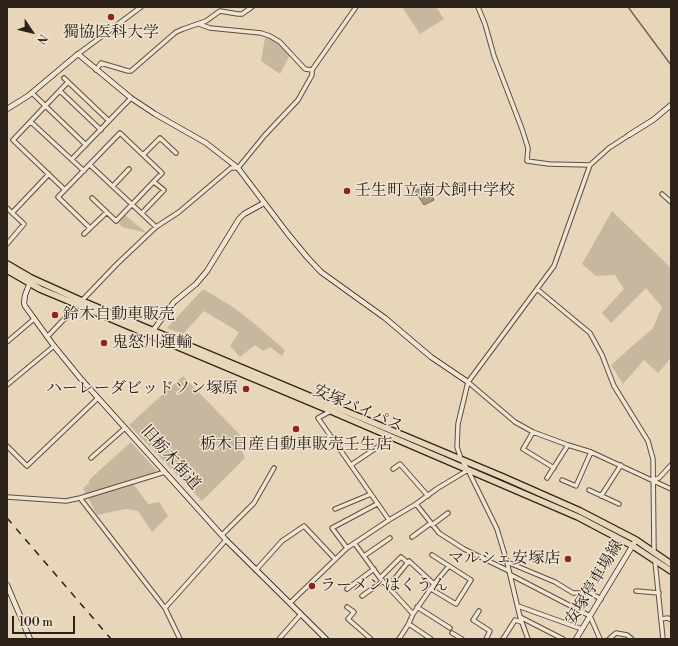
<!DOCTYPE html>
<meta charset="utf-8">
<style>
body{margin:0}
#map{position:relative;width:678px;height:646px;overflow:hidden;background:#e8d6ba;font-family:"Libre Bodoni",serif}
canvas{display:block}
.frame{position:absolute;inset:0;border:8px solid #2c2219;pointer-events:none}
.north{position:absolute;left:12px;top:12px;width:40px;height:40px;-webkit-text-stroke:3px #f0e4d2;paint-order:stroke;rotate:125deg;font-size:11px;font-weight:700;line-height:16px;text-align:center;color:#2c2219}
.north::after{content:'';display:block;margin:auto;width:14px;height:18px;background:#2c2219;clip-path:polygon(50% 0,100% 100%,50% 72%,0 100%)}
.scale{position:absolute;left:12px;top:616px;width:63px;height:18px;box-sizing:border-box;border:2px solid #2c2219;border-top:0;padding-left:5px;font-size:12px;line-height:14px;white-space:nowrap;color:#2c2219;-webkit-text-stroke:3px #f0e4d2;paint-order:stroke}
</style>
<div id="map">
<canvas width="678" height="646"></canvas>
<div class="frame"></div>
<div class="north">N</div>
<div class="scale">100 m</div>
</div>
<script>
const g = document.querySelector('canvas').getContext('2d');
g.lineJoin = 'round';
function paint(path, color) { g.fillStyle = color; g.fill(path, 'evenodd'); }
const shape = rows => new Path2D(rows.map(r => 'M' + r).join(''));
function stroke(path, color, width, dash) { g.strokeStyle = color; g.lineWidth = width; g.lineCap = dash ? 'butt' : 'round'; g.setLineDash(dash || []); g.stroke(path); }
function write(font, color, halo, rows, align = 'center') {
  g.font = font + ' "Libre Bodoni","Noto Serif JP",serif'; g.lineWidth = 3; g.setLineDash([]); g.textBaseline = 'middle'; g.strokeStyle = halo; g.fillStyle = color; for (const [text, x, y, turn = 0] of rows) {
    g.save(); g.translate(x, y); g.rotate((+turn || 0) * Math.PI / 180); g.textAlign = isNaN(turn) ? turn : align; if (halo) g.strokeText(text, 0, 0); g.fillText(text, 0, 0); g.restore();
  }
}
paint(shape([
 [402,7,436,7,444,19,420,34],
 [266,32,291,53,280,74,261,61],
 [612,211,671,268,671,358,658,373,644,360,623,384,611,365,653,328,662,307,646,288,611,323,602,313,624,289,615,275,596,276,582,264],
 [125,215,147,233,122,227,118,223],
 [203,289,233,307,255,324,285,350,282,356,270,347,263,351,255,345,240,357,230,346,239,332,204,311,183,334,167,328],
 [183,376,244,439,241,448,245,458,202,501,129,425],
 [131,442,157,471,132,482,148,504,159,502,168,516,152,532,138,511,126,509,97,515,83,488,89,483,89,480]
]), '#c8b79f');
const water = shape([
 [427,185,434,200,424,205,415,191,427,185]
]);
paint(water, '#a89983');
stroke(water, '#766959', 1);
stroke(shape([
 [628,7,671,65]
]), '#766959', 1.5);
const street = shape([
 [478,7,485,24,494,56,522,129,528,148,527,161,549,164,590,165],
 [199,24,210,28,261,33,270,36,280,42,305,69,312,70],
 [78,54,141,7],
 [96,70,101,63,128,71,131,71,176,32,183,29,206,21,220,11,238,14,242,14,252,7],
 [64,78,109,121],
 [60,91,101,130],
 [32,93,86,145],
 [31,122,84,171],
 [143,155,160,138,176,153],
 [72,159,131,98],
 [90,165,156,227],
 [113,186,129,169],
 [65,190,13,140,68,82],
 [662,194,671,202],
 [7,208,24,224,7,244],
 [12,213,49,174],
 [142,213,164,190,154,182],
 [90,228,58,197,120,133,162,173,116,221,92,198],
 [84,234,107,212],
 [537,289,590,333,602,355,614,386,648,441,653,459,654,552],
 [47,337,117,264,156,227,179,212,231,168,238,168,265,135,298,100,312,75,312,70,356,7],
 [7,342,34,319],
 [468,382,515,422,533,432,568,445,591,452,671,489],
 [7,385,54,346],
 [331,411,318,418,389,520],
 [533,432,523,449,554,468],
 [7,446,27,466,98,398],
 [91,458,125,428],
 [351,465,388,440],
 [393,469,400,464,428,496],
 [547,478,568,445],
 [562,480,576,486,591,452],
 [653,480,659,478,671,465],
 [589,490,619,504],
 [601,496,621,465],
 [7,497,66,501,80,498,165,472],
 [80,498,165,608,180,639],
 [416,504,439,533,464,549,509,571],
 [335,509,371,494],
 [432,525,448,513],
 [222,535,254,503,274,468],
 [412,537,431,523],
 [355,544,380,578,413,614,408,625,399,639],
 [347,548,332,528,377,504],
 [364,556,390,538],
 [655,561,663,639],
 [507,562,497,529,468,470,461,459,457,447,458,424,468,382,554,266,590,165,609,148,629,135],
 [256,570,282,541,304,526,335,559],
 [511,575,590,616,600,639],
 [380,578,401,557,408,563],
 [388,587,409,561,434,584],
 [347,589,374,569],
 [431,589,456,604,471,580,432,555],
 [636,591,659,593],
 [362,596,383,581],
 [290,603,347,548,389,520,416,504,438,488,468,470],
 [518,606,582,629],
 [347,607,354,612,348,619,371,639],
 [417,607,450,628],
 [165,608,226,540],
 [479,611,473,620,490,631,486,639],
 [413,614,434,584,449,566],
 [520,617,563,639],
 [661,619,668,618,671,620],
 [409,624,431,639],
 [452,633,462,639],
 [279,639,301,614],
 [503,639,515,620,521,622],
 [528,639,520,617,507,562,555,582,573,593,590,593,601,599],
 [609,639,616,633,627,635,632,639]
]);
const secondary = shape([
 [7,109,28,96,78,54,131,98,155,114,206,143,238,168,288,234,307,257,321,272,385,318,431,357,468,382],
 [629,135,653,120,671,105],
 [31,280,25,295,24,303,25,306,54,346,81,379,226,540,326,639],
 [152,332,174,302,196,284,207,271,239,219,244,214,264,203],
 [7,585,30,639],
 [576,639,636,540]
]);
const primary = shape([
 [7,264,31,278,82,301,503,477,580,511,636,540,671,564],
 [7,270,40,289,331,411,578,517,633,546,671,571]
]);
stroke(street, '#5b4f41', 5.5);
stroke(secondary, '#2c2219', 6);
stroke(primary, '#2c2219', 8);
stroke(street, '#f0e4d2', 3.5);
stroke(secondary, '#f0e4d2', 4.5);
stroke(primary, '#e8d6ba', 5.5);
stroke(shape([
 [7,518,111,639]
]), '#2c2219', 1.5, [7, 7]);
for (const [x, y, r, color] of [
 [111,17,4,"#8f2418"],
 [347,191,4,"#8f2418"],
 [55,315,4,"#8f2418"],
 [104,343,4,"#8f2418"],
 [246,389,4,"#8f2418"],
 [296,429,4,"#8f2418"],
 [568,559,4,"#8f2418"],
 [312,586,4,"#8f2418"]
]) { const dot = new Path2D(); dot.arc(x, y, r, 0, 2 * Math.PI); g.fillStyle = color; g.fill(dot); stroke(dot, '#f0e4d2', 1.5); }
write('16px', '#2c2219', '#f0e4d2', [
 ["獨協医科大学",111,33,"center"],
 ["壬生町立南犬飼中学校",355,191],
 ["鈴木自動車販売",63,315],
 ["鬼怒川運輸",112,343],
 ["ハーレーダビッドソン塚原",238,389,"right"],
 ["栃木日産自動車販売壬生店",296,445,"center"],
 ["マルシェ安塚店",560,559,"right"],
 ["ラーメンはくうん",320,586]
], 'left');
write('16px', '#2c2219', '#f0e4d2', [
 ["安塚バイパス",358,409,23],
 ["旧栃木街道",170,458,48],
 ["安塚停車場線",595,583,-59]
]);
</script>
